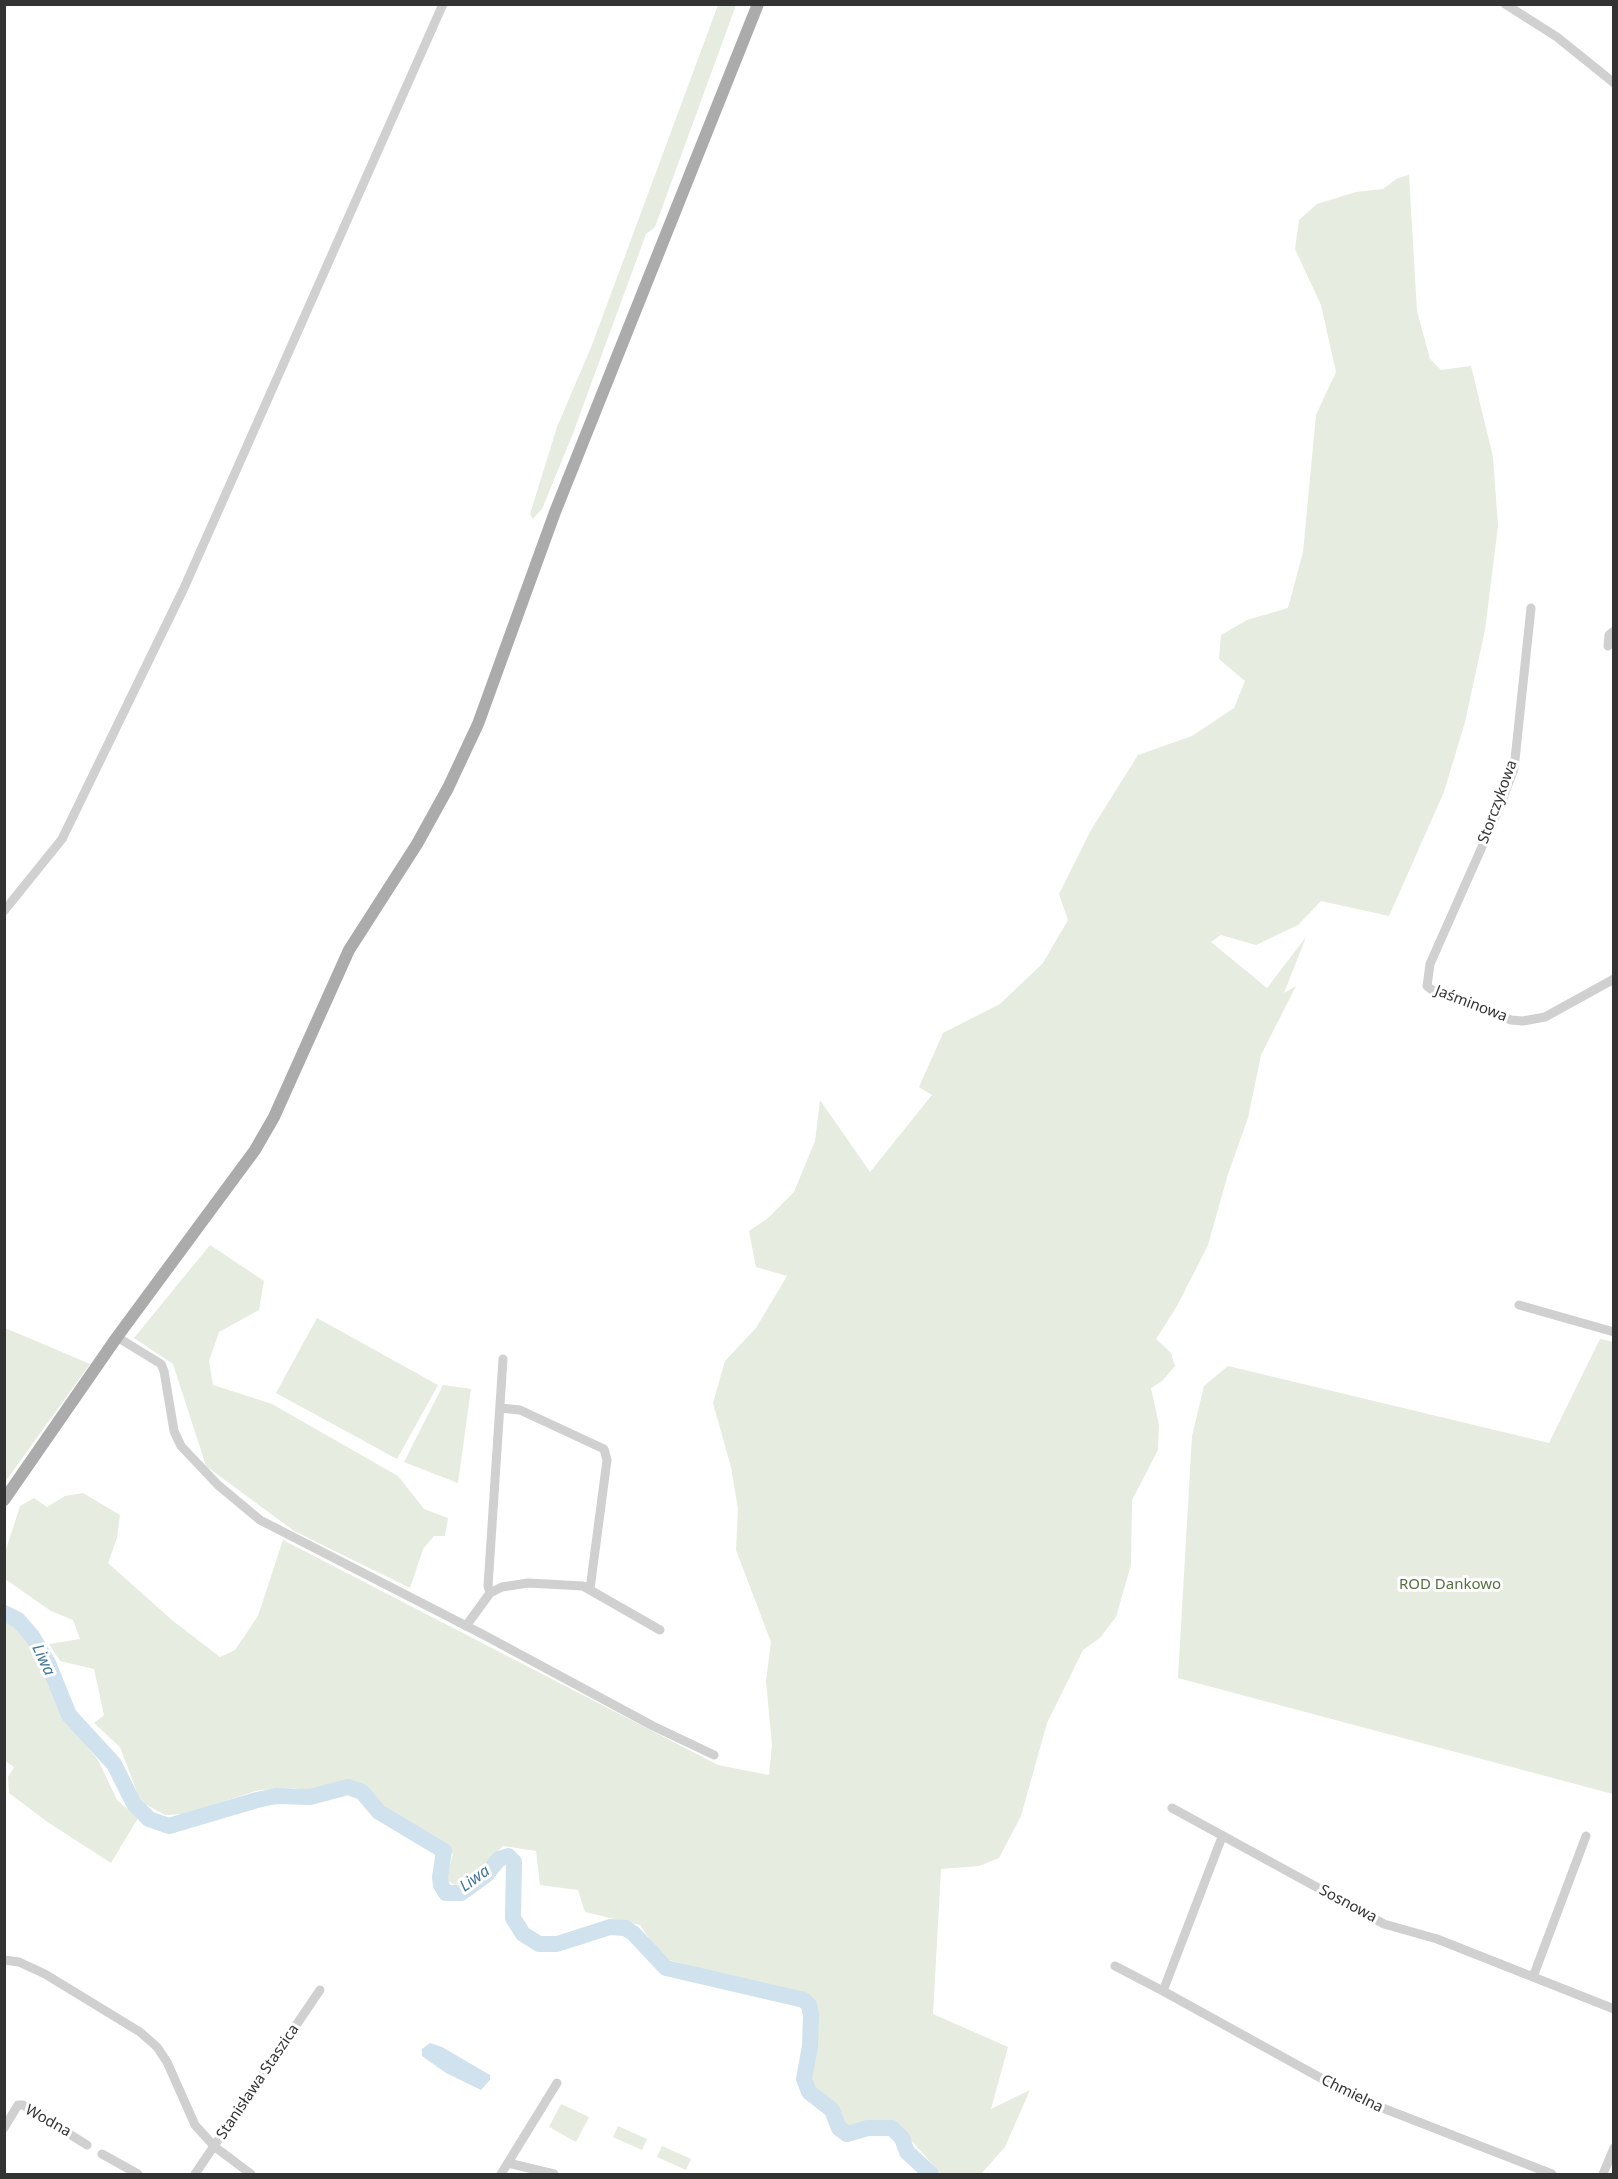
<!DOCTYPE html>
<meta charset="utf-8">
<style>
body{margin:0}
#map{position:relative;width:1618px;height:2179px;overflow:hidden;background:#fff;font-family:"Noto Sans",sans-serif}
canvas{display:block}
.frame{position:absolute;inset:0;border:6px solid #333;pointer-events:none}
</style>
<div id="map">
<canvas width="1618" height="2179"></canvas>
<div class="frame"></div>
</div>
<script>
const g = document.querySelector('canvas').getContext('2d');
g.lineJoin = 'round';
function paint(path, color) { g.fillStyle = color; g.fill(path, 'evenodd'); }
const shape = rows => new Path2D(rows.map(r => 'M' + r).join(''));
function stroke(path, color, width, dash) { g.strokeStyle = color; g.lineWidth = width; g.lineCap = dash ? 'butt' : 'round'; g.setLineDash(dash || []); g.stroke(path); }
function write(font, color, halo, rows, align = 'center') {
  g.font = font + ' "Noto Sans",sans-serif'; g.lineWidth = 6; g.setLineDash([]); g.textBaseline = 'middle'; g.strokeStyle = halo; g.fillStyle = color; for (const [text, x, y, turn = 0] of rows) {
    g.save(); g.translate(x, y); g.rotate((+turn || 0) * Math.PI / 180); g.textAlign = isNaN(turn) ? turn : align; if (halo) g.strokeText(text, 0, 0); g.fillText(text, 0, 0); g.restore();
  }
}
paint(shape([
 [718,5,736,5,655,227,646,234,572,436,542,509,533,519,530,514,557,427,592,345],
 [1409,175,1417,311,1430,359,1441,370,1471,366,1493,457,1498,526,1485,630,1465,722,1444,792,1389,916,1321,901,1298,925,1256,945,1221,935,1211,942,1267,988,1306,937,1284,993,1296,986,1261,1055,1248,1118,1228,1174,1208,1245,1177,1306,1156,1339,1171,1353,1175,1366,1162,1381,1151,1388,1159,1425,1158,1450,1132,1500,1131,1565,1116,1617,1100,1638,1083,1650,1047,1723,1021,1816,999,1858,979,1866,941,1869,933,2014,1008,2047,991,2109,1030,2090,1005,2147,981,2174,941,2174,895,2122,848,2130,833,2103,814,2091,809,2072,818,2030,813,2004,787,1993,662,1958,640,1925,585,1912,578,1890,540,1885,536,1851,503,1846,472,1878,455,1885,446,1880,453,1854,421,1829,389,1810,365,1788,334,1784,314,1791,294,1788,259,1790,185,1814,165,1815,145,1804,138,1795,120,1747,94,1723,104,1715,94,1669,60,1661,49,1644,80,1639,73,1620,51,1611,5,1579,5,1553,20,1506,34,1498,47,1507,65,1496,83,1493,120,1515,117,1538,108,1563,173,1621,220,1657,235,1650,258,1616,283,1540,718,1765,769,1775,772,1745,766,1681,771,1642,736,1550,738,1509,731,1467,713,1403,725,1361,756,1328,787,1276,756,1267,749,1231,767,1219,794,1192,815,1141,820,1100,870,1172,932,1095,919,1087,943,1033,1000,1004,1043,963,1068,920,1059,894,1091,830,1138,755,1192,736,1234,708,1245,681,1219,659,1221,635,1247,620,1288,608,1303,552,1316,415,1336,372,1321,305,1295,249,1299,220,1317,204,1356,192,1383,189,1398,178],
 [210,1245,264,1281,259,1310,219,1332,209,1361,213,1385,272,1404,398,1476,424,1509,448,1518,445,1536,434,1536,423,1549,410,1588,294,1531,206,1466,173,1364,134,1338],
 [317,1318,438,1385,397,1459,276,1393],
 [5,1328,90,1364,5,1482],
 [1600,1339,1614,1342,1613,1794,1178,1678,1192,1436,1204,1386,1228,1366,1549,1443],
 [443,1385,471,1389,458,1483,404,1462],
 [5,1620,14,1622,34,1645,59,1699,63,1716,98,1760,117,1800,138,1818,111,1863,46,1821,9,1793,8,1777,14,1767,5,1761],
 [561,2104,589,2117,576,2142,549,2127],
 [618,2126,647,2139,642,2150,613,2137],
 [662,2146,691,2159,686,2170,657,2157]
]), '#e6ecdf');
paint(shape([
 [430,2043,442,2047,490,2075,490,2080,481,2090,446,2073,422,2056,422,2049]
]), '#cfe2ee');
stroke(shape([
 [4,1613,18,1620,32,1636,48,1663,69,1715,114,1764,134,1804,149,1819,169,1826,257,1800,276,1796,310,1797,348,1787,362,1792,379,1812,444,1851,440,1877,441,1885,446,1893,461,1893,486,1875,499,1859,508,1856,514,1862,513,1918,523,1934,539,1944,557,1944,610,1927,625,1928,633,1933,666,1968,804,2000,809,2005,811,2015,810,2046,804,2079,809,2092,832,2110,839,2128,847,2134,868,2128,892,2128,902,2138,907,2152,931,2174]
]), '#cfe2ee', 16);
stroke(shape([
 [1505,4,1557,37,1614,83],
 [1531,608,1514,769,1497,813,1430,964,1427,986,1432,990,1511,1020,1523,1021,1545,1017,1614,979],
 [1608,646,1609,635,1614,631],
 [4,911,62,839,184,588,443,4],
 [1519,1305,1614,1332],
 [117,1337,161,1364,164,1371,174,1431,181,1446,218,1485,260,1520,484,1635,653,1726,714,1755],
 [500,1408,520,1410,604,1449,607,1460,590,1589],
 [490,1593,488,1586,503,1359],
 [466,1626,490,1593,502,1587,528,1583,583,1586,660,1630],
 [1172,1808,1384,1924,1437,1939,1614,2009],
 [1222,1837,1163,1991,1357,2098,1552,2174],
 [4,1960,19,1962,45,1974,140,2032,157,2047,167,2062,195,2125,215,2147,251,2174],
 [1115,1966,1163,1991],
 [1533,1977,1586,1836],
 [4,2128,18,2105,23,2105,87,2145],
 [102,2154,138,2174],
 [508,2163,554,2174],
 [195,2174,320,1990],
 [501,2174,557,2083],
 [1603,2174,1614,2148]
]), '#d0d0d0', 9);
stroke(shape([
 [4,1500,117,1337,255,1150,274,1117,349,950,417,844,448,788,478,724,555,512,758,4]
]), '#ababab', 12);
write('15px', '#333', '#fff', [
 ["Storczykowa",1498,802,-70],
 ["Jaśminowa",1471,1004,21],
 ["Sosnowa",1348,1904,28],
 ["Stanisława Staszica",258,2082,-56],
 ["Chmielna",1352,2094,26],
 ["Wodna",48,2121,29]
]);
write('15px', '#56703f', '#fff', [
 ["ROD Dankowo",1450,1585]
]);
write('italic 16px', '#3f7597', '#fff', [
 ["Liwa",43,1660,65],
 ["Liwa",475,1879,-36]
]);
</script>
